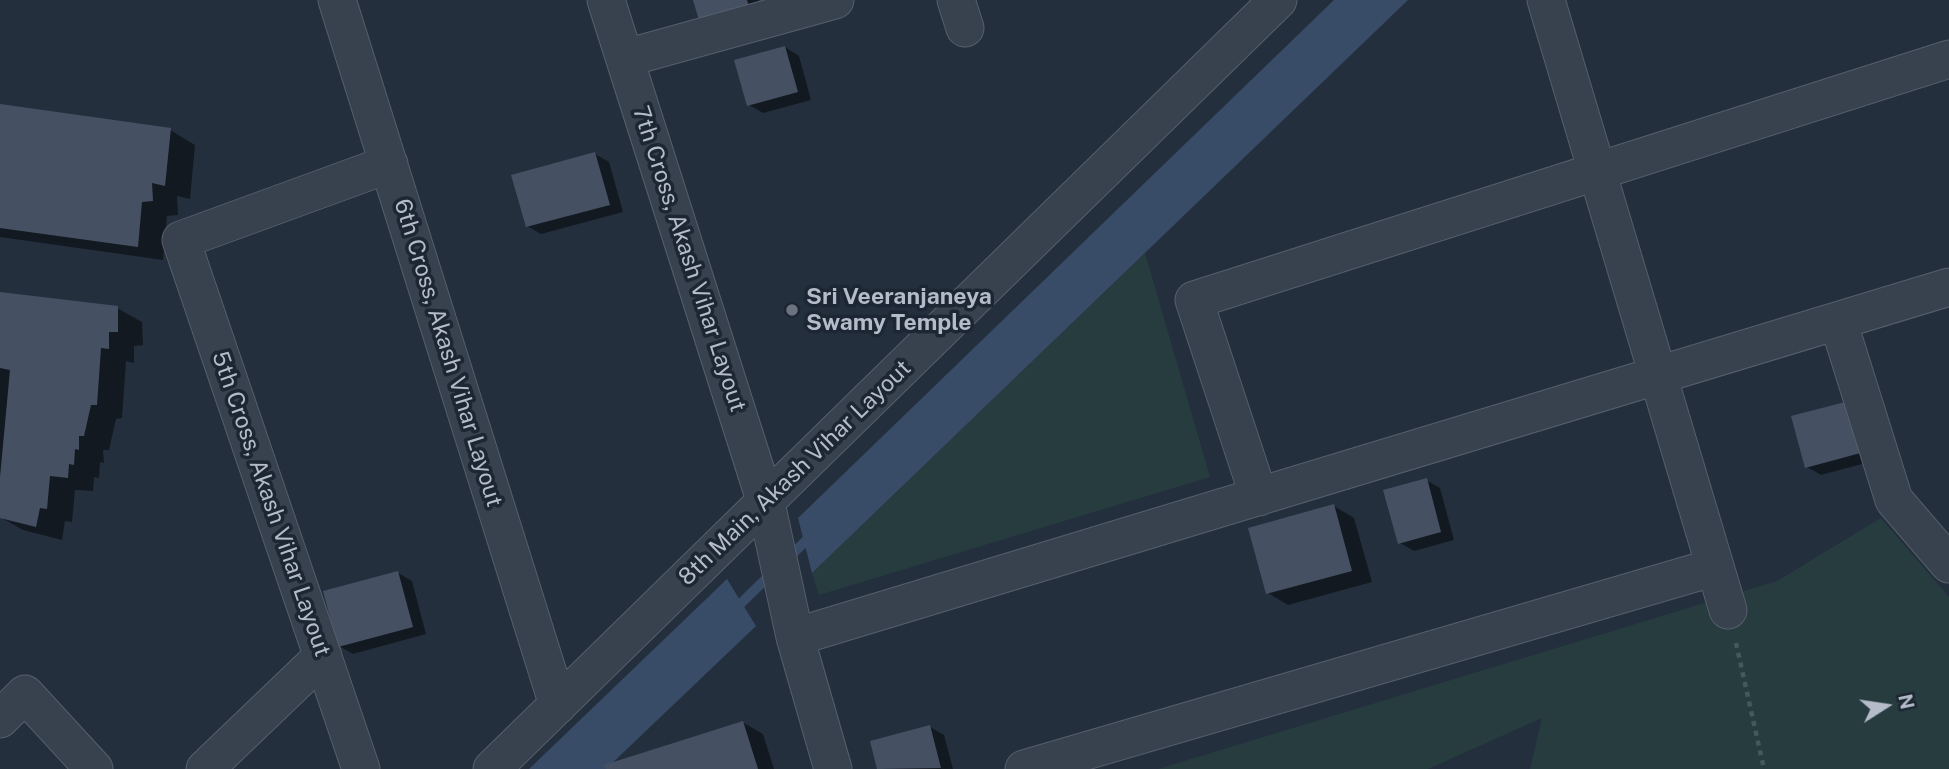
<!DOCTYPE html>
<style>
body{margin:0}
#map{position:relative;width:1949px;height:769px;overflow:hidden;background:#242f3e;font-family:"Public Sans",sans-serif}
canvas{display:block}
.north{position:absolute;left:1851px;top:671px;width:70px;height:70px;-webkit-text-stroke:5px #1d2633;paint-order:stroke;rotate:78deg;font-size:19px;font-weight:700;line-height:28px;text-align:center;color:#b4bcc9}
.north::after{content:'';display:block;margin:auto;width:24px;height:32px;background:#b4bcc9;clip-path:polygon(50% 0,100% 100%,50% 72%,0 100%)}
</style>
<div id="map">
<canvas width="1949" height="769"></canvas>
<div class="north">N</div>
</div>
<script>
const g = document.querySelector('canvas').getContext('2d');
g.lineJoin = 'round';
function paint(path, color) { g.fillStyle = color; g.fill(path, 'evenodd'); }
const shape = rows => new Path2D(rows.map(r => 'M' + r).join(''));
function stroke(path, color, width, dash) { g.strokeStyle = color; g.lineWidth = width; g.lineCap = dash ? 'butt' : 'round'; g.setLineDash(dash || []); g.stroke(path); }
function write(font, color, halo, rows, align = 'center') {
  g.font = font + ' "Public Sans",sans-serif'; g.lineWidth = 7; g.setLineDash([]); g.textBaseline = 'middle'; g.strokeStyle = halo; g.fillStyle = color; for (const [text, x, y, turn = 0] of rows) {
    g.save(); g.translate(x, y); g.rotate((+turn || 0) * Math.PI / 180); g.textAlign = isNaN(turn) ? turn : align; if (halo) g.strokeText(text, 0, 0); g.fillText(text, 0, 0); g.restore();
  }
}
paint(shape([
 [1145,253,1210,477,819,595,812,573],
 [1881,518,1949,597,1949,769,1530,769,1542,718,1428,769,1158,769,1777,581]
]), '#263c3f');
paint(shape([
 [1334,0,1408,0,812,573,798,518],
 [727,579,756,626,606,769,529,769]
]), '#394c67');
paint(shape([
 [695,0,759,0,763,15],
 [785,47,799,56,811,100,763,113,749,105],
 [0,106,170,130,195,145,190,199,177,196,178,215,167,216,163,260,0,237],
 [595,154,609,162,623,212,541,234,527,226],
 [0,293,117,308,142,322,143,345,134,346,134,363,126,361,122,418,116,419,109,450,103,450,104,463,100,462,99,478,94,477,93,491,75,490,72,522,65,521,62,540,23,530,0,517],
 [1853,402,1881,459,1821,475,1807,467],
 [1426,480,1440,488,1454,540,1414,551,1400,543],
 [1334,506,1354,518,1372,582,1288,605,1268,593],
 [398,573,412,581,426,634,353,654,339,646],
 [742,722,763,734,774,769,607,769],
 [930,727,944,735,953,769,879,769,872,743]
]), '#0007');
stroke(shape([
 [786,560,813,534],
 [733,611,772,573]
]), '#394c67', 10);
paint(shape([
 [693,0,747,0,749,7,699,20],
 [785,46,798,92,747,106,734,60],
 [0,104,171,128,165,186,152,183,153,201,142,202,138,247,0,228],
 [595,152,610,205,526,227,511,175],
 [0,292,118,306,118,332,109,332,109,349,101,348,97,405,91,405,84,436,79,436,79,450,75,449,74,465,69,464,68,478,50,476,47,509,40,508,36,527,0,518,0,477,10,370,0,368],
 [1853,400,1868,451,1805,468,1791,416],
 [1427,478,1441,532,1398,544,1383,490],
 [1334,504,1352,571,1266,594,1248,528],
 [398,571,413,627,338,647,323,591],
 [743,721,758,769,606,769,604,765],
 [930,725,941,768,877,769,870,741]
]), '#455162');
const street = shape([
 [337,0,558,705],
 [606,0,766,503,795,637,833,769],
 [956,0,965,28],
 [1546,0,1728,610],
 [626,58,835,0],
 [1838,321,1894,500,1949,564],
 [1259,497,1194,300,1949,59],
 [795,637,1949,287],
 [0,719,25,694,94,769],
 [205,769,323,656],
 [361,769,181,240,389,164],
 [492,769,1278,0],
 [1024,769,1715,567]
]);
stroke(street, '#565f6c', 39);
stroke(shape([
 [1736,643,1764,769]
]), '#44595c', 4.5, [5, 5]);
stroke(street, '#38414e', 37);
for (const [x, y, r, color] of [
 [792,310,7,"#6b7280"]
]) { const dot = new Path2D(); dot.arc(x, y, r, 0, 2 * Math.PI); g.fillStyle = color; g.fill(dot); stroke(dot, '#1d2633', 2.5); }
write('23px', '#b4bcc9', '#1d2633', [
 ["7th Cross, Akash Vihar Layout",689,259,72],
 ["6th Cross, Akash Vihar Layout",448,353,73],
 ["8th Main, Akash Vihar Layout",795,473,-44],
 ["5th Cross, Akash Vihar Layout",271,504,71]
]);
write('bold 23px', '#b4bcc9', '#1d2633', [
 ["Sri Veeranjaneya",806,297],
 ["Swamy Temple",806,323]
], 'left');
</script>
